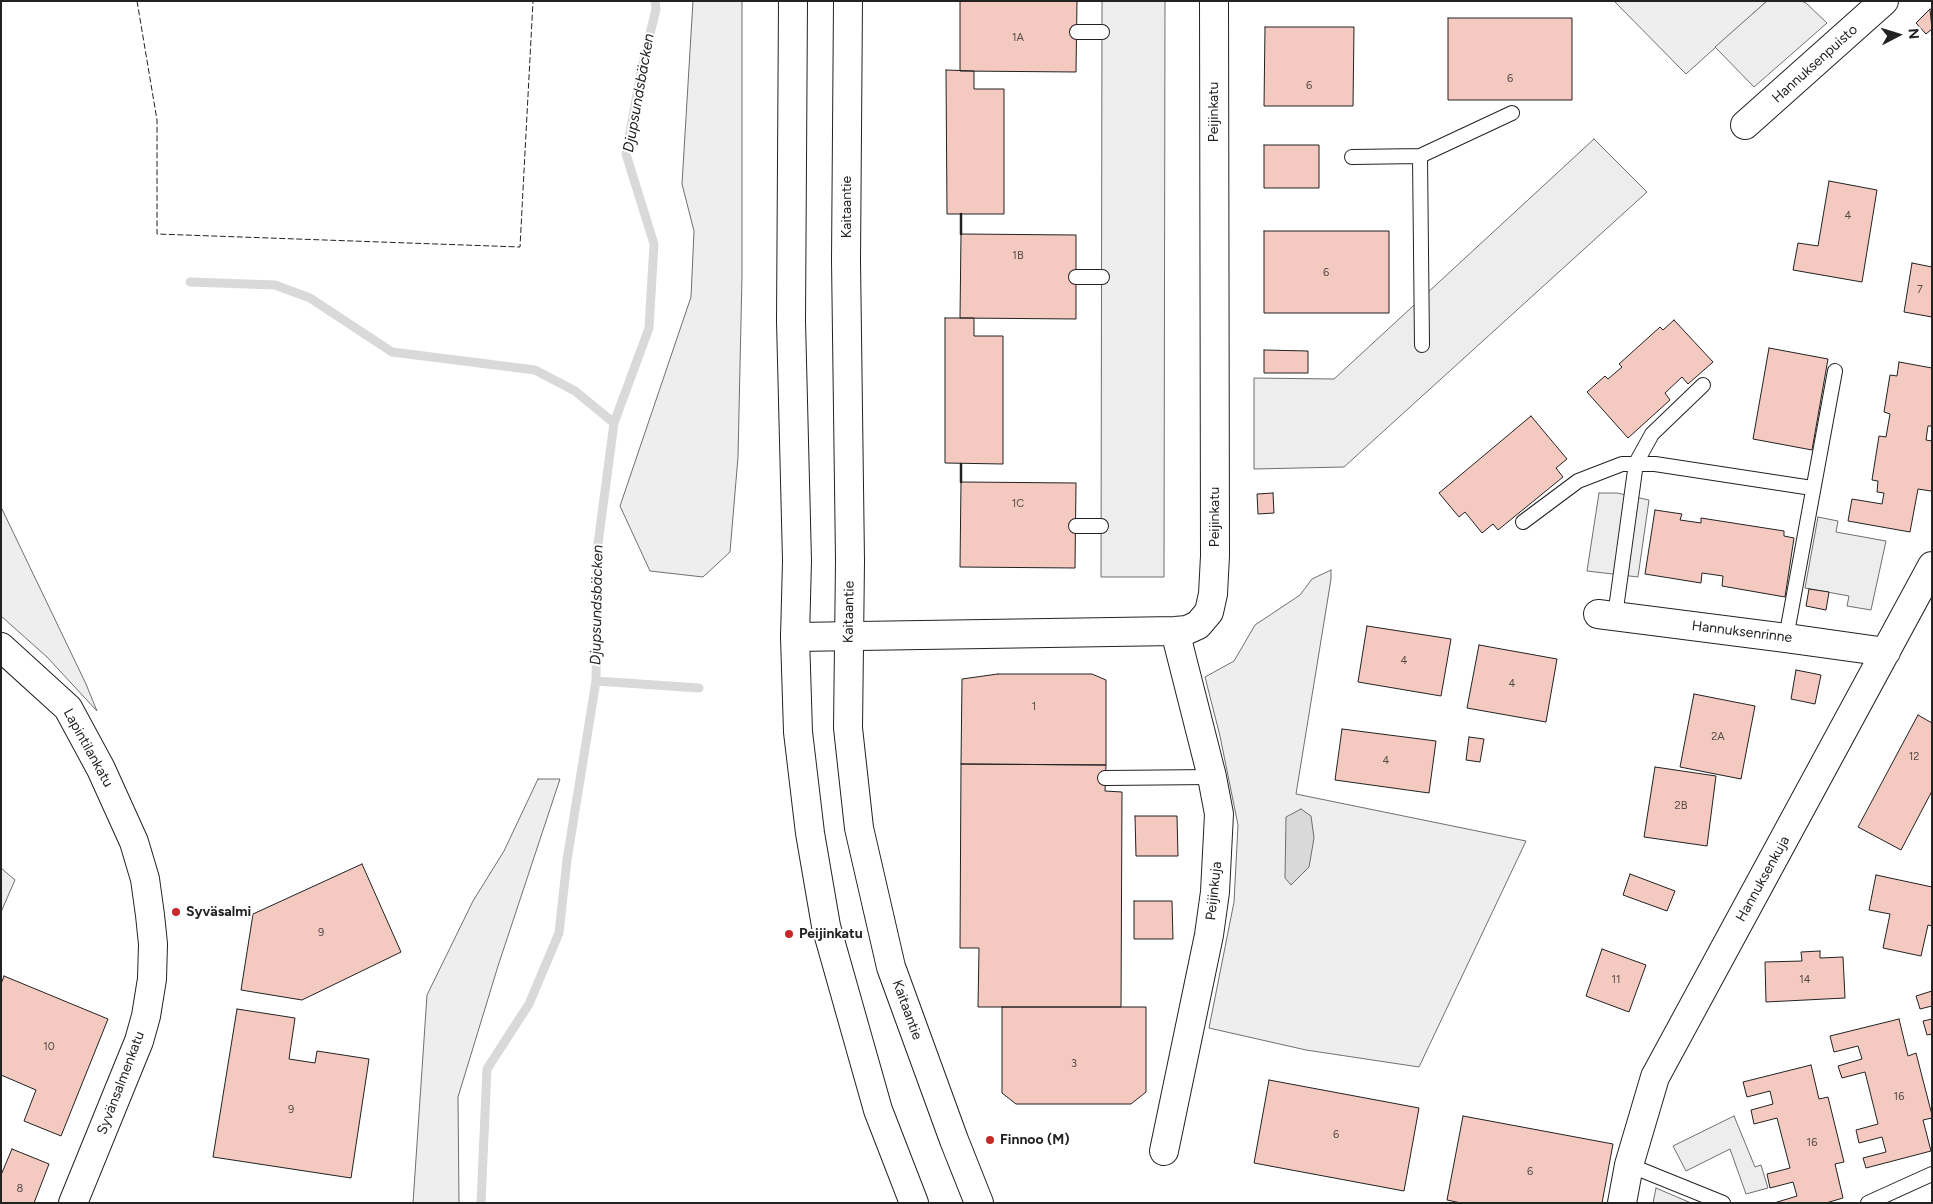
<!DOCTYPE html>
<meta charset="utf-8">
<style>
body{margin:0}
#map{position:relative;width:1933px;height:1204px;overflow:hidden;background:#fff;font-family:Figtree,sans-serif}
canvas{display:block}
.frame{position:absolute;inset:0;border:2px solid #222;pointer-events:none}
.north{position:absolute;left:1873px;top:10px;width:50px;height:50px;-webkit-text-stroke:4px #fff;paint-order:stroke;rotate:85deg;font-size:14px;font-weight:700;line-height:20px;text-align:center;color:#222}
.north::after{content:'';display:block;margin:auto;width:18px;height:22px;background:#222;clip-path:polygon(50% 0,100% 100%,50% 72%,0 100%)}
</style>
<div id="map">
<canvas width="1933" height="1204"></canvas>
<div class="frame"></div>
<div class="north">N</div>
</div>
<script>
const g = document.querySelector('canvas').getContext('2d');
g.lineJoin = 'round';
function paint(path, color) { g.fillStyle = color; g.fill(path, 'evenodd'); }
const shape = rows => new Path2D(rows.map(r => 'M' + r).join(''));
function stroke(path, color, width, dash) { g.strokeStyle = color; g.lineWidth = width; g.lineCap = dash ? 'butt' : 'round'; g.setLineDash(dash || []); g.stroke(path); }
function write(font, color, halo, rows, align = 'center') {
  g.font = font + ' Figtree,sans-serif'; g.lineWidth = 4; g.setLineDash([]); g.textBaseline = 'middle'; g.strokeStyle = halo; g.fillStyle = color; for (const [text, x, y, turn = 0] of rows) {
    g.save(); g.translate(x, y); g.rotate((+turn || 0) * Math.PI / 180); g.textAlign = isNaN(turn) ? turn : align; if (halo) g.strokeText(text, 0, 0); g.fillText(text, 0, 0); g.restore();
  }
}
const green = shape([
 [693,1,742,1,742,276,738,457,730,552,703,577,650,571,620,506,691,297,694,231,682,184,693,1],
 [1614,1,1767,1,1686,74,1614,1],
 [1,507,86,684,97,711,47,657,1,616,1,507],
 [1331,570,1331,579,1296,794,1526,841,1419,1067,1306,1050,1209,1028,1234,902,1238,825,1220,736,1205,677,1234,661,1255,625,1300,595,1312,579,1331,570],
 [538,779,560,779,498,966,458,1097,459,1203,413,1203,427,995,473,901,504,851,538,779],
 [1,868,15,880,1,912,1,868]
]);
paint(green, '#eee');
stroke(green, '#6f6f6f', 1);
const parking = shape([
 [1102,1,1165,1,1164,577,1101,577,1102,1],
 [1767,1,1801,1,1806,3,1827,23,1754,87,1715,47,1767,1],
 [1594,139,1647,192,1344,467,1254,469,1254,378,1334,379,1594,139],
 [1599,493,1617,493,1649,500,1638,577,1587,571,1599,493],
 [1818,517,1838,521,1836,532,1886,541,1871,610,1847,606,1849,596,1805,588,1818,517],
 [1734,1116,1755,1167,1761,1165,1768,1188,1746,1194,1730,1149,1686,1171,1673,1146,1734,1116],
 [1656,1188,1691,1203,1653,1203,1656,1188]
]);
paint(parking, '#ededed');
stroke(parking, '#6f6f6f', 1);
const water = shape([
 [1301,809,1311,816,1314,838,1309,867,1291,885,1285,878,1286,817,1301,809]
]);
paint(water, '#d9d9d9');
stroke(water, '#6f6f6f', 1);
stroke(shape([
 [190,282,275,285,310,298,392,352,535,370,575,391,614,423],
 [596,681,699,688],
 [481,1203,487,1069,529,1004,559,933,567,860,596,681,598,544,614,423,649,328,654,244,626,154,642,67,656,9,655,1]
]), '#d9d9d9', 9);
const building = shape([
 [960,1,1077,1,1076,72,960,71,960,1],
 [1930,9,1932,29,1926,34,1916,23,1930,9],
 [1448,18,1572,18,1572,100,1448,100,1448,18],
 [1265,27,1354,27,1353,106,1264,106,1265,27],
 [946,70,974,71,974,89,1004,89,1004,214,947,214,946,70],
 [1264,145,1319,145,1319,188,1264,188,1264,145],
 [1829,181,1877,190,1862,282,1793,270,1798,243,1818,246,1829,181],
 [1264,231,1389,231,1389,313,1264,313,1264,231],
 [961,234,1076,235,1076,319,960,318,961,234],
 [1912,263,1932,267,1932,317,1904,312,1912,263],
 [945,318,974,318,974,336,1003,336,1003,464,945,463,945,318],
 [1674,320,1713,362,1688,384,1682,377,1665,393,1670,400,1628,438,1587,392,1605,376,1608,379,1622,367,1619,364,1660,327,1663,330,1674,320],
 [1769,348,1828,359,1812,450,1753,439,1769,348],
 [1264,350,1308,351,1308,373,1264,373,1264,350],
 [1899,362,1932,368,1932,426,1928,426,1926,440,1932,441,1932,489,1931,491,1918,489,1910,532,1848,521,1852,499,1882,504,1884,493,1877,492,1878,481,1872,480,1879,436,1886,437,1890,414,1884,412,1890,375,1897,376,1899,362],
 [1531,416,1567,459,1556,468,1563,477,1498,530,1493,524,1482,533,1465,512,1459,517,1439,493,1531,416],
 [961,482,1076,483,1075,568,960,567,961,482],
 [1273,493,1274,513,1258,514,1257,494,1273,493],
 [1655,510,1682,514,1680,520,1701,523,1701,518,1784,531,1784,536,1794,538,1785,597,1722,586,1723,576,1702,573,1701,583,1645,574,1655,510],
 [1809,589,1829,592,1826,610,1806,606,1809,589],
 [1367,626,1451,639,1441,696,1358,682,1367,626],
 [1479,645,1557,659,1546,722,1467,708,1479,645],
 [1796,670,1821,675,1815,704,1791,699,1796,670],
 [998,674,1092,674,1106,680,1106,765,961,764,962,679,998,674],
 [1694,694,1755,706,1741,779,1680,767,1694,694],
 [1918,715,1932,723,1932,791,1901,850,1858,827,1918,715],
 [1342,729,1436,741,1429,793,1335,780,1342,729],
 [1469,737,1484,739,1480,762,1466,760,1469,737],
 [961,764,1106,765,1105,791,1122,792,1121,1007,978,1007,979,948,960,948,961,764],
 [1655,767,1716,776,1707,846,1644,837,1655,767],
 [1135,816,1177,816,1178,856,1136,856,1135,816],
 [362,864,401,952,302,1000,241,990,253,914,362,864],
 [1630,874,1675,891,1667,911,1623,895,1630,874],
 [1876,875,1932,887,1932,926,1928,925,1921,956,1883,948,1890,914,1869,910,1876,875],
 [1134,901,1172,901,1173,939,1134,939,1134,901],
 [1602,949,1646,965,1629,1012,1586,996,1602,949],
 [1820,951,1820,958,1843,957,1845,998,1766,1002,1765,962,1802,961,1801,952,1820,951],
 [4,976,108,1019,61,1136,24,1121,36,1090,1,1075,1,984,4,976],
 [1932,991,1932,1006,1920,1009,1916,996,1932,991],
 [1002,1007,1146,1007,1146,1092,1131,1104,1016,1104,1002,1093,1002,1007],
 [237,1009,295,1018,289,1059,315,1063,317,1051,369,1059,351,1178,213,1157,237,1009],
 [1899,1019,1908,1056,1916,1053,1932,1115,1932,1118,1923,1120,1931,1151,1866,1168,1863,1158,1886,1152,1882,1137,1859,1143,1856,1130,1878,1124,1865,1072,1842,1078,1838,1066,1862,1059,1858,1046,1834,1052,1830,1036,1899,1019],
 [1932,1019,1932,1034,1927,1035,1923,1021,1932,1019],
 [1811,1065,1819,1099,1828,1097,1844,1162,1835,1164,1843,1198,1826,1203,1774,1203,1797,1196,1793,1182,1770,1188,1767,1174,1790,1168,1777,1118,1754,1124,1751,1110,1773,1104,1770,1091,1747,1097,1743,1082,1811,1065],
 [1269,1080,1419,1108,1404,1191,1254,1163,1269,1080],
 [1463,1116,1613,1144,1602,1203,1461,1203,1447,1200,1463,1116],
 [12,1149,49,1164,34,1203,1,1203,1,1175,12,1149]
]);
paint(building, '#f3c9c0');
stroke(building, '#222', 1);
const lane = shape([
 [1077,32,1102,32],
 [1352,157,1420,156],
 [1076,277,1102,277],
 [1422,345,1420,156,1512,113],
 [1523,522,1578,481,1622,464,1655,464,1812,488],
 [1076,526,1101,526],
 [1615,616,1636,463,1652,434,1703,385],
 [1786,638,1835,371],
 [1105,778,1212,777],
 [1629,1165,1723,1203],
 [1868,1203,1932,1174]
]);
const street = shape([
 [1745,125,1884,1],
 [1598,614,1786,638,1886,652],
 [795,637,1175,631,1187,630,1198,625,1209,612,1213,594,1215,556,1214,1],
 [1,647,68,708,101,769,134,842,145,879,150,915,153,944,152,979,146,1016,139,1041,73,1203],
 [1164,1151,1209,935,1215,892,1219,814,1212,777,1175,631],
 [1622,1203,1629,1165,1655,1077,1932,566]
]);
const secondary = shape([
 [793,1,791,321,797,561,795,637,798,732,810,833,826,926,878,1110,914,1203],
 [848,1,846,260,850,561,848,728,859,828,891,967,954,1140,979,1203]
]);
stroke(lane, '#222', 16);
stroke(street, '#222', 30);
stroke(secondary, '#222', 30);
stroke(lane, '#fff', 14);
stroke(street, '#fff', 28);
stroke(secondary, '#fff', 28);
stroke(shape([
 [137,1,157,120,157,234,520,247,533,1]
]), '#222', 1, [6, 2.5]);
stroke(shape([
 [961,214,961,234],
 [961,482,961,464]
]), '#222', 2.5);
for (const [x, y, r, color] of [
 [176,912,5,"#c62828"],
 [789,934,5,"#c62828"],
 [990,1140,5,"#c62828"]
]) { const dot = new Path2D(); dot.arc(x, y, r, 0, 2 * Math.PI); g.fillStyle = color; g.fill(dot); stroke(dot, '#fff', 2); }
write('11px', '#564c4a', null, [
 ["1A",1018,38],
 ["6",1510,79],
 ["6",1309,86],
 ["4",1848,216],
 ["1B",1018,256],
 ["6",1326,273],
 ["7",1920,290],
 ["1C",1018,504],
 ["4",1404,661],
 ["4",1512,684],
 ["1",1034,707],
 ["2A",1718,737],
 ["12",1914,757],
 ["4",1386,761],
 ["2B",1681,806],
 ["9",321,933],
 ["11",1616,980],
 ["14",1805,980],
 ["10",49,1047],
 ["3",1074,1064],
 ["16",1899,1097],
 ["9",291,1110],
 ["6",1336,1135],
 ["16",1812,1143],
 ["6",1530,1172],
 ["8",20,1189]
]);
write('14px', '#222', '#fff', [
 ["Hannuksenpuisto",1815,64,-42],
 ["Peijinkatu",1214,112,-90],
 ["Kaitaantie",847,207,-90],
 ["Peijinkatu",1215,517,-90],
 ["Kaitaantie",849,612,-89],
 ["Hannuksenrinne",1742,632,7],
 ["Lapintilankatu",88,748,61],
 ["Hannuksenkuja",1763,879,-61],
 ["Peijinkuja",1214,891,-84],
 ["Kaitaantie",907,1010,70],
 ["Syvänsalmenkatu",121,1083,-69]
]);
write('bold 14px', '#222', '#fff', [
 ["Syväsalmi",186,912],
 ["Peijinkatu",799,934],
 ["Finnoo (M)",1000,1140]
], 'left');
write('italic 15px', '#222', '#fff', [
 ["Djupsundsbäcken",639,93,-80],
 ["Djupsundsbäcken",597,605,-89]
]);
</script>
